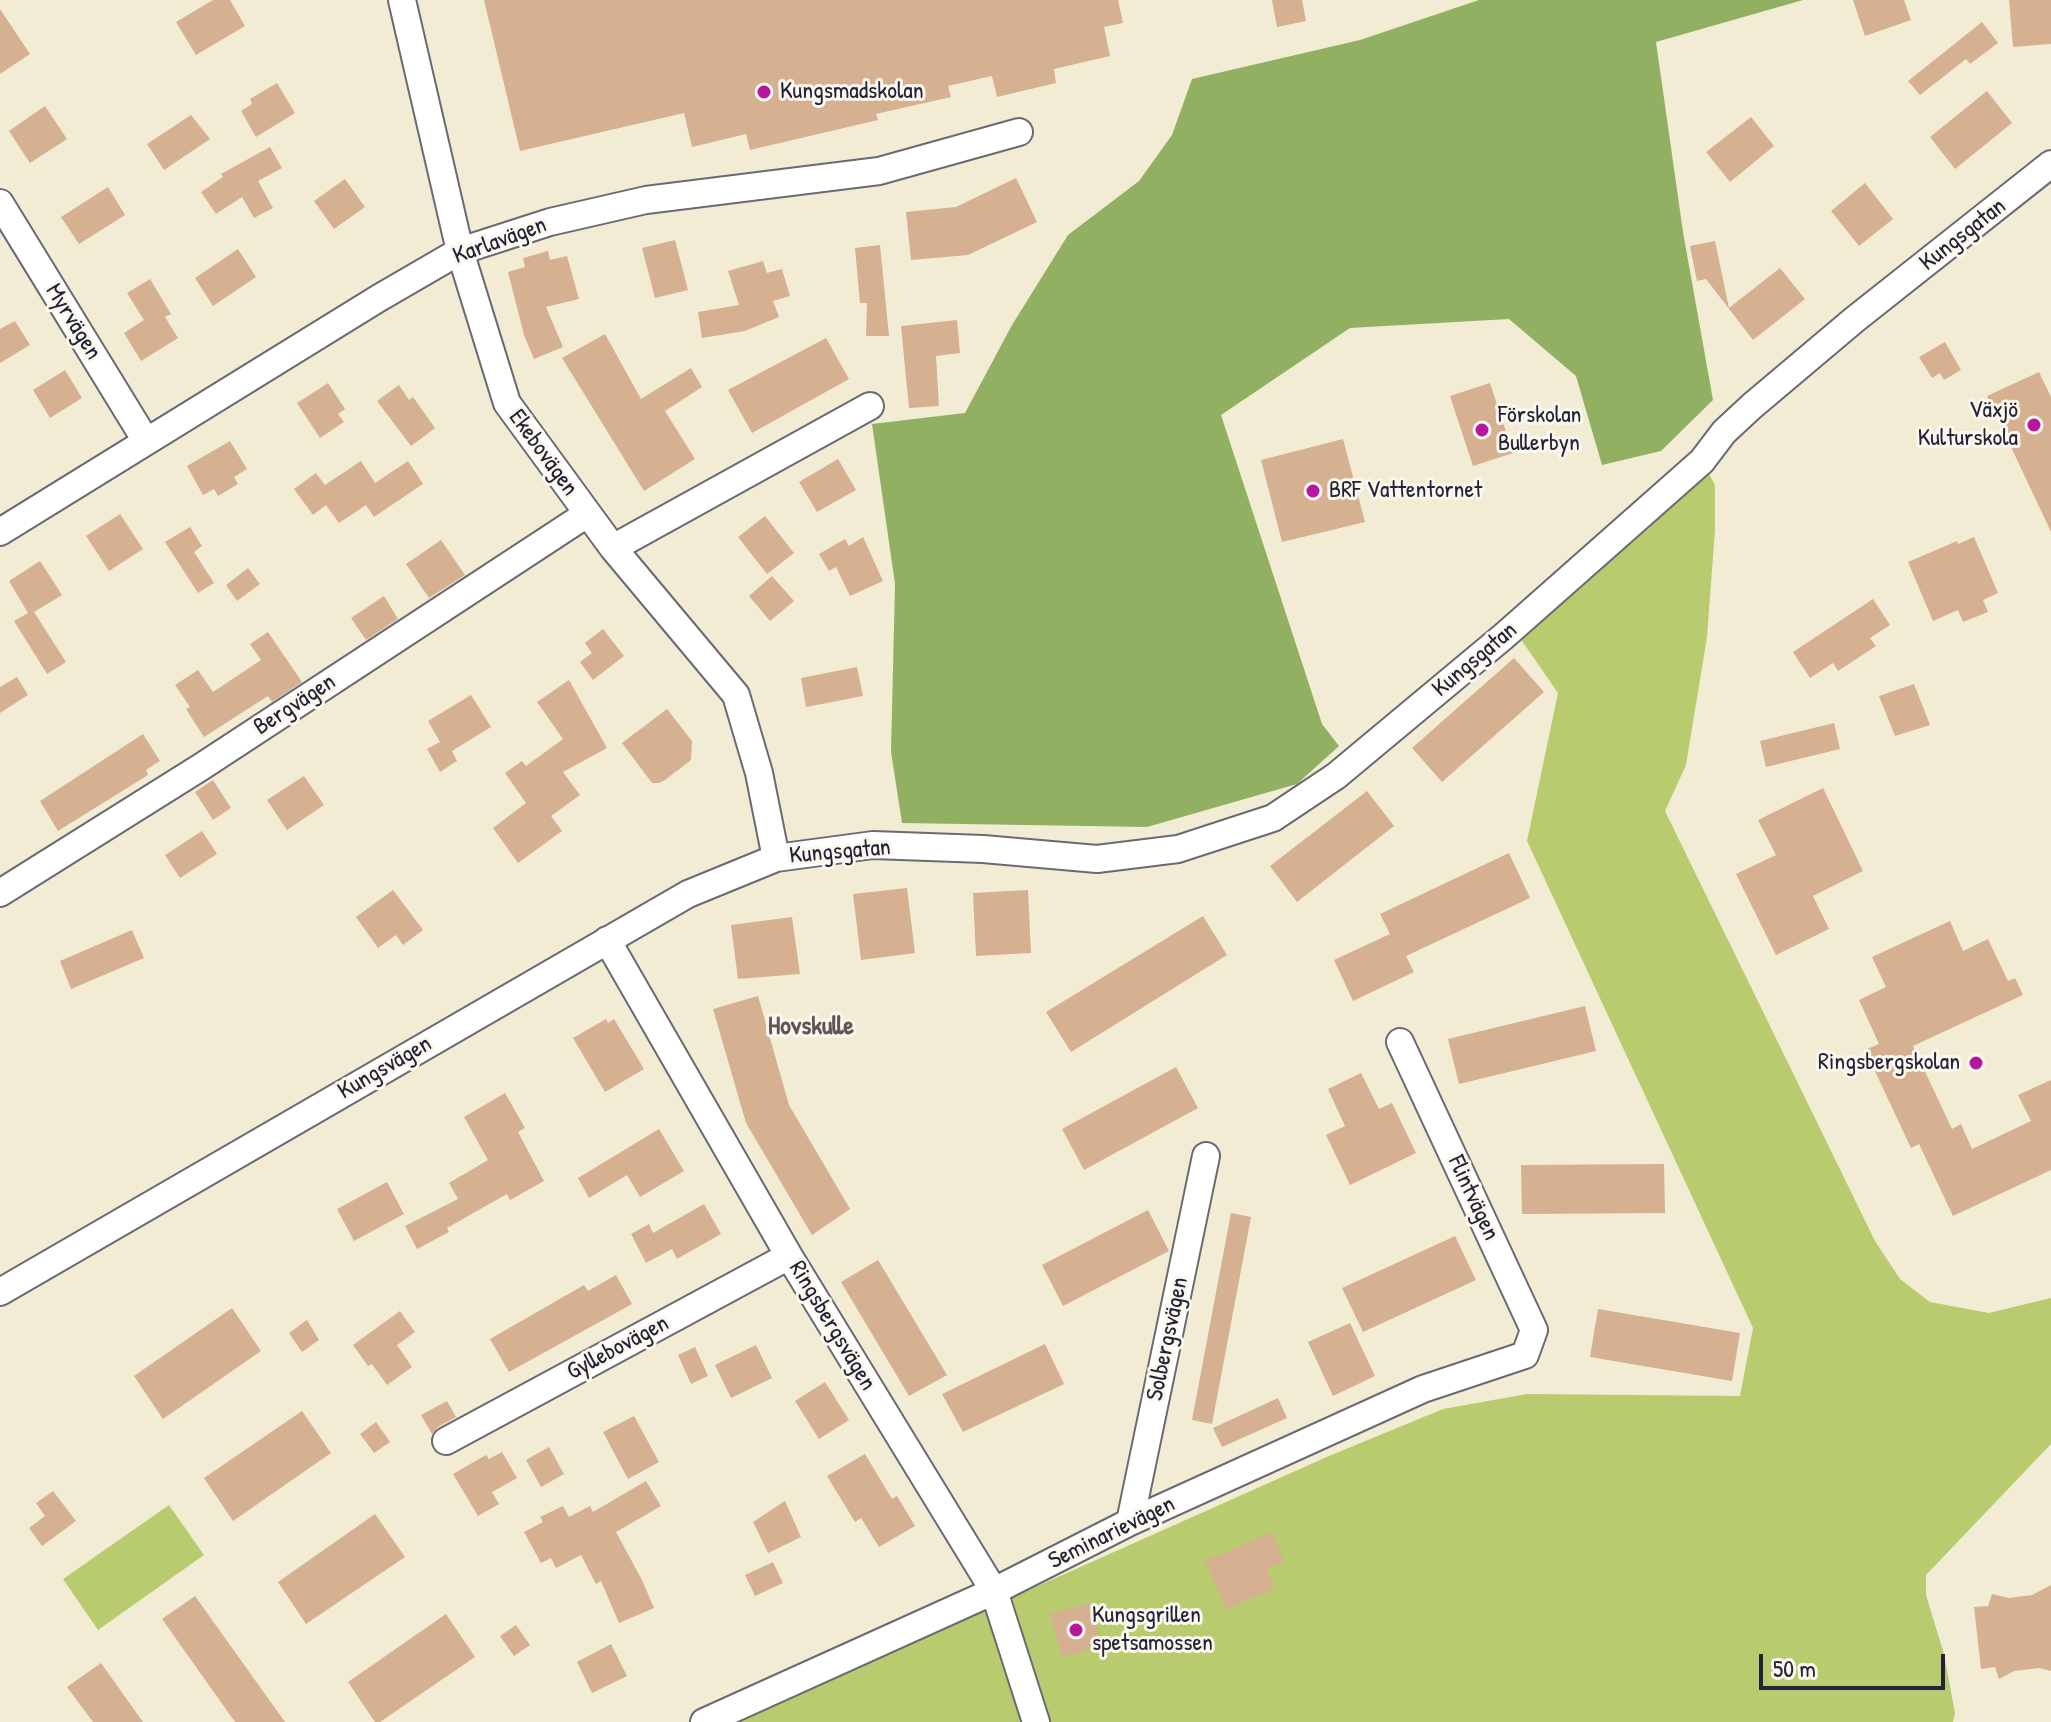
<!DOCTYPE html>
<meta charset="utf-8">
<style>
body{margin:0}
#map{position:relative;width:2051px;height:1722px;overflow:hidden;background:#f3ecd5;font-family:"Patrick Hand",sans-serif}
canvas{display:block}
.scale{position:absolute;left:1759px;top:1654px;width:186px;height:36px;box-sizing:border-box;border:4px solid #22223b;border-top:0;padding-left:10px;font-size:24px;line-height:28px;white-space:nowrap;color:#22223b;-webkit-text-stroke:6px #fbf7ec;paint-order:stroke}
</style>
<div id="map">
<canvas width="2051" height="1722"></canvas>
<div class="scale">50 m</div>
</div>
<script>
const g = document.querySelector('canvas').getContext('2d');
g.lineJoin = 'round';
function paint(path, color) { g.fillStyle = color; g.fill(path, 'evenodd'); }
const shape = rows => new Path2D(rows.map(r => 'M' + r).join(''));
function stroke(path, color, width, dash) { g.strokeStyle = color; g.lineWidth = width; g.lineCap = dash ? 'butt' : 'round'; g.setLineDash(dash || []); g.stroke(path); }
function write(font, color, halo, rows, align = 'center') {
  g.font = font + ' "Patrick Hand",sans-serif'; g.lineWidth = 6; g.setLineDash([]); g.textBaseline = 'middle'; g.strokeStyle = halo; g.fillStyle = color; for (const [text, x, y, turn = 0] of rows) {
    g.save(); g.translate(x, y); g.rotate((+turn || 0) * Math.PI / 180); g.textAlign = isNaN(turn) ? turn : align; if (halo) g.strokeText(text, 0, 0); g.fillText(text, 0, 0); g.restore();
  }
}
paint(shape([
 [1702,461,1715,485,1715,530,1707,637,1686,765,1665,811,1875,1241,1900,1279,1930,1302,1989,1313,2051,1298,2051,1444,1926,1575,1926,1595,1944,1654,1955,1713,1953,1722,733,1722,1329,1456,1443,1409,1527,1394,1740,1396,1753,1328,1527,841,1558,693,1513,628],
 [169,1505,204,1555,98,1630,63,1579]
]), '#b8cc6f');
paint(shape([
 [1479,0,1803,0,1656,42,1683,232,1713,400,1661,451,1602,465,1576,376,1509,319,1350,328,1221,415,1322,724,1339,746,1297,784,1147,827,902,823,891,752,895,584,872,424,965,413,1012,325,1068,235,1139,181,1172,135,1192,79,1360,40]
]), '#92b062');
paint(shape([
 [213,0,230,0,245,26,196,55,176,22],
 [484,0,1118,0,1123,23,1104,27,1110,56,1054,69,1056,83,997,97,992,76,948,86,951,97,876,114,878,120,750,150,746,134,692,147,684,113,520,151],
 [1272,0,1302,0,1306,21,1277,27],
 [1853,0,1904,0,1911,20,1865,36],
 [2009,0,2051,0,2051,44,2013,47],
 [0,9,30,54,0,74],
 [1982,22,1998,43,1970,64,1966,59,1920,95,1908,81],
 [277,83,295,113,256,137,241,111,252,104,250,99],
 [1987,91,2012,123,1955,169,1930,137],
 [45,106,67,139,30,163,9,131],
 [191,115,210,139,164,170,147,144],
 [1751,117,1774,146,1730,182,1706,152],
 [270,147,282,168,258,181,273,208,254,218,242,197,216,214,201,192,223,177,221,174],
 [1016,178,1037,222,968,255,911,260,906,212,956,207],
 [345,179,365,207,334,229,314,201],
 [1865,183,1893,219,1859,246,1831,211],
 [108,187,125,215,79,244,61,217],
 [675,240,688,290,655,298,642,248],
 [1715,241,1729,308,1780,268,1805,299,1753,340,1706,279,1697,281,1690,246],
 [880,245,889,336,866,336,867,303,860,303,855,248],
 [238,249,256,277,213,306,195,278],
 [548,251,550,260,567,256,579,299,546,307,563,347,534,359,524,335,508,272,525,267,523,258],
 [763,261,767,273,782,269,790,296,773,301,779,317,745,331,702,338,698,312,739,305,728,271],
 [150,279,171,314,165,317,178,338,141,361,124,333,144,320,127,293],
 [957,320,960,353,936,356,939,406,909,408,901,326],
 [15,321,30,345,0,363,0,329],
 [605,334,641,399,691,368,702,387,665,411,695,459,644,491,562,358],
 [826,338,849,379,752,433,728,390],
 [1945,342,1961,370,1944,380,1940,373,1932,378,1919,357],
 [65,370,82,398,50,418,33,390],
 [2039,372,2051,397,2051,532,1987,396],
 [328,383,345,409,338,414,344,422,320,438,297,403],
 [1490,383,1513,453,1473,466,1450,396],
 [399,385,409,400,413,397,435,428,411,446,377,401],
 [1343,439,1365,522,1282,542,1261,460],
 [230,441,247,469,234,477,238,484,218,496,214,489,203,495,187,466],
 [838,459,856,490,817,512,799,482],
 [361,461,375,483,408,461,423,484,374,517,366,505,339,523,326,505,313,515,294,489,316,473,325,485],
 [120,514,143,549,109,571,86,536],
 [765,516,794,553,767,574,738,537],
 [190,527,202,546,194,552,214,583,198,593,165,542],
 [863,537,883,581,850,596,836,567,829,571,819,554,845,539,849,546],
 [1974,537,1998,593,1983,600,1988,612,1963,622,1958,610,1933,621,1908,562,1957,541,1958,544],
 [441,540,465,575,429,598,406,564],
 [40,561,62,595,34,612,66,662,47,674,14,621,28,613,9,581],
 [248,568,260,584,237,601,226,585],
 [772,576,794,601,770,621,749,596],
 [384,596,398,619,366,640,351,618],
 [1873,599,1890,625,1870,638,1876,646,1838,671,1833,663,1810,678,1793,652],
 [603,629,624,656,593,680,580,662,592,653,585,643],
 [268,632,302,682,272,702,268,696,204,737,186,709,190,707,175,685,198,670,213,692,261,660,250,644],
 [1514,658,1544,692,1442,782,1412,748],
 [857,667,863,696,806,707,801,678],
 [17,677,28,695,0,713,0,687],
 [569,680,607,748,563,772,580,795,551,816,562,831,518,863,493,828,526,803,505,773,522,761,526,766,563,739,537,702],
 [1914,684,1930,725,1895,736,1879,696],
 [471,695,491,727,452,751,457,761,440,772,427,749,440,742,428,721],
 [667,709,692,741,691,760,665,780,659,783,652,783,622,743],
 [1834,723,1840,749,1766,767,1760,741],
 [143,734,160,761,146,770,148,775,58,831,40,801],
 [304,776,324,805,287,830,267,800],
 [213,780,231,808,213,820,195,792],
 [1823,788,1863,871,1813,896,1829,929,1776,955,1736,874,1776,855,1758,820],
 [1367,791,1394,826,1297,902,1270,866],
 [202,831,217,854,180,878,165,855],
 [1509,853,1530,898,1406,956,1414,972,1353,1001,1334,960,1390,934,1380,914],
 [907,888,915,953,861,960,853,894],
 [393,890,423,930,403,945,396,935,378,948,356,917],
 [1028,890,1031,953,976,956,973,893],
 [1203,916,1227,955,1071,1052,1046,1012],
 [792,917,800,974,738,979,731,925],
 [1950,921,1963,951,1988,939,2008,981,2015,978,2023,995,1913,1046,1952,1129,1961,1124,1972,1149,2031,1121,2018,1095,2051,1080,2051,1170,1953,1216,1919,1144,1911,1148,1865,1050,1879,1044,1859,1000,1886,987,1872,957],
 [132,930,144,958,71,989,60,961],
 [758,996,789,1105,850,1209,812,1235,746,1123,713,1009],
 [1585,1006,1596,1051,1459,1084,1448,1039],
 [606,1019,608,1023,614,1019,644,1069,605,1092,573,1038],
 [1176,1067,1198,1108,1084,1170,1062,1129],
 [1361,1073,1379,1109,1392,1103,1416,1153,1350,1185,1326,1135,1345,1126,1328,1089],
 [505,1093,525,1128,518,1132,544,1181,510,1200,507,1194,447,1228,449,1232,417,1249,405,1226,458,1199,449,1183,488,1160,464,1117],
 [659,1129,684,1171,640,1197,627,1175,589,1198,578,1178],
 [1664,1164,1665,1213,1522,1214,1521,1165],
 [387,1182,404,1214,354,1241,337,1209],
 [704,1204,721,1234,677,1259,672,1249,646,1263,631,1234,649,1224,653,1233],
 [1148,1210,1169,1251,1063,1306,1042,1265],
 [1231,1213,1251,1217,1212,1424,1192,1420],
 [1455,1236,1476,1280,1363,1332,1342,1288],
 [878,1260,947,1375,909,1396,841,1282],
 [616,1275,632,1304,509,1372,490,1339,584,1285,588,1291],
 [232,1308,261,1351,163,1419,134,1376],
 [1598,1309,1740,1333,1732,1381,1590,1357],
 [400,1311,415,1332,397,1345,412,1367,387,1385,372,1364,368,1366,353,1345],
 [307,1320,319,1340,302,1352,289,1333],
 [1350,1323,1375,1376,1333,1396,1308,1342],
 [1045,1344,1064,1384,963,1432,942,1394],
 [756,1345,772,1378,731,1398,715,1365],
 [695,1347,708,1376,691,1384,678,1355],
 [825,1382,849,1420,819,1439,795,1401],
 [1278,1398,1287,1418,1222,1447,1213,1428],
 [447,1401,456,1417,438,1427,432,1434,421,1415],
 [302,1411,331,1453,233,1521,204,1478],
 [634,1416,659,1462,628,1479,603,1432],
 [376,1422,390,1442,374,1453,360,1434],
 [549,1447,564,1474,541,1487,526,1460],
 [502,1452,517,1478,492,1492,499,1504,478,1516,453,1474,486,1455,489,1459],
 [865,1454,892,1499,897,1496,915,1526,879,1547,861,1518,855,1522,827,1476],
 [646,1481,661,1506,616,1532,642,1580,654,1608,619,1623,601,1581,596,1584,581,1555,556,1568,551,1558,541,1563,524,1532,543,1522,540,1517,563,1506,569,1517,590,1506,593,1512],
 [53,1491,76,1521,42,1546,29,1528,45,1516,36,1503],
 [785,1501,801,1537,768,1553,753,1522],
 [375,1514,405,1557,306,1624,278,1582],
 [1272,1532,1284,1562,1267,1569,1275,1588,1226,1609,1205,1561],
 [773,1562,783,1583,755,1596,745,1575],
 [2051,1585,2051,1671,2039,1668,2014,1671,1999,1679,1995,1667,1981,1669,1974,1607,1988,1606,1992,1594,2009,1598,2032,1595],
 [195,1596,285,1722,235,1722,162,1619],
 [1090,1603,1102,1646,1062,1657,1050,1614],
 [446,1614,475,1657,380,1722,375,1722,348,1682],
 [516,1625,530,1645,514,1656,500,1636],
 [611,1644,627,1676,592,1693,577,1662],
 [101,1663,143,1722,93,1722,67,1687]
]), '#d5b091');
const minor = shape([
 [402,0,460,251,507,403,613,548,736,695,759,773,776,858],
 [0,203,146,441],
 [0,532,379,298,460,251,550,222,646,200,879,171,1019,132],
 [613,548,870,406],
 [0,893,201,767,587,514],
 [607,940,789,1256,994,1591,1036,1722],
 [0,1292,688,894,776,858,873,845,983,849,1097,859,1178,849,1273,818,1336,776,1504,636,1702,461,1724,432,1752,406,1854,320,2051,164],
 [446,1441,789,1256],
 [1130,1522,1206,1156],
 [704,1722,994,1591,1130,1522,1423,1389,1525,1355,1534,1330,1400,1042]
]);
stroke(minor, '#6b6971', 30);
stroke(minor, '#fff', 26);
for (const [x, y, r, color] of [
 [764,92,8,"#b5179e"],
 [2034,425,8,"#b5179e"],
 [1482,430,8,"#b5179e"],
 [1313,491,8,"#b5179e"],
 [1976,1063,8,"#b5179e"],
 [1076,1630,8,"#b5179e"]
]) { const dot = new Path2D(); dot.arc(x, y, r, 0, 2 * Math.PI); g.fillStyle = color; g.fill(dot); stroke(dot, '#fbf7ec', 3); }
write('24px', '#22223b', '#fbf7ec', [
 ["Kungsmadskolan",780,92],
 ["Växjö",2018,411,"right"],
 ["Kulturskola",2018,439,"right"],
 ["Förskolan",1498,416],
 ["Bullerbyn",1498,444],
 ["BRF Vattentornet",1329,491],
 ["Ringsbergskolan",1960,1063,"right"],
 ["Kungsgrillen",1092,1616],
 ["spetsamossen",1092,1644]
], 'left');
write('24px', '#22223b', '#fbf7ec', [
 ["Kungsgatan",1963,235,-38],
 ["Karlavägen",500,241,-20],
 ["Myrvägen",73,322,58],
 ["Ekebovägen",543,453,54],
 ["Kungsgatan",1475,660,-40],
 ["Bergvägen",295,705,-33],
 ["Kungsgatan",840,852,-5],
 ["Kungsvägen",385,1068,-30],
 ["Flintvägen",1473,1198,65],
 ["Ringsbergsvägen",832,1326,59],
 ["Solbergsvägen",1168,1339,-78],
 ["Gyllebovägen",618,1348,-28],
 ["Seminarievägen",1112,1533,-26]
]);
write('bold 26px', '#615459', '#fbf7ec', [
 ["Hovskulle",811,1027]
]);
</script>
